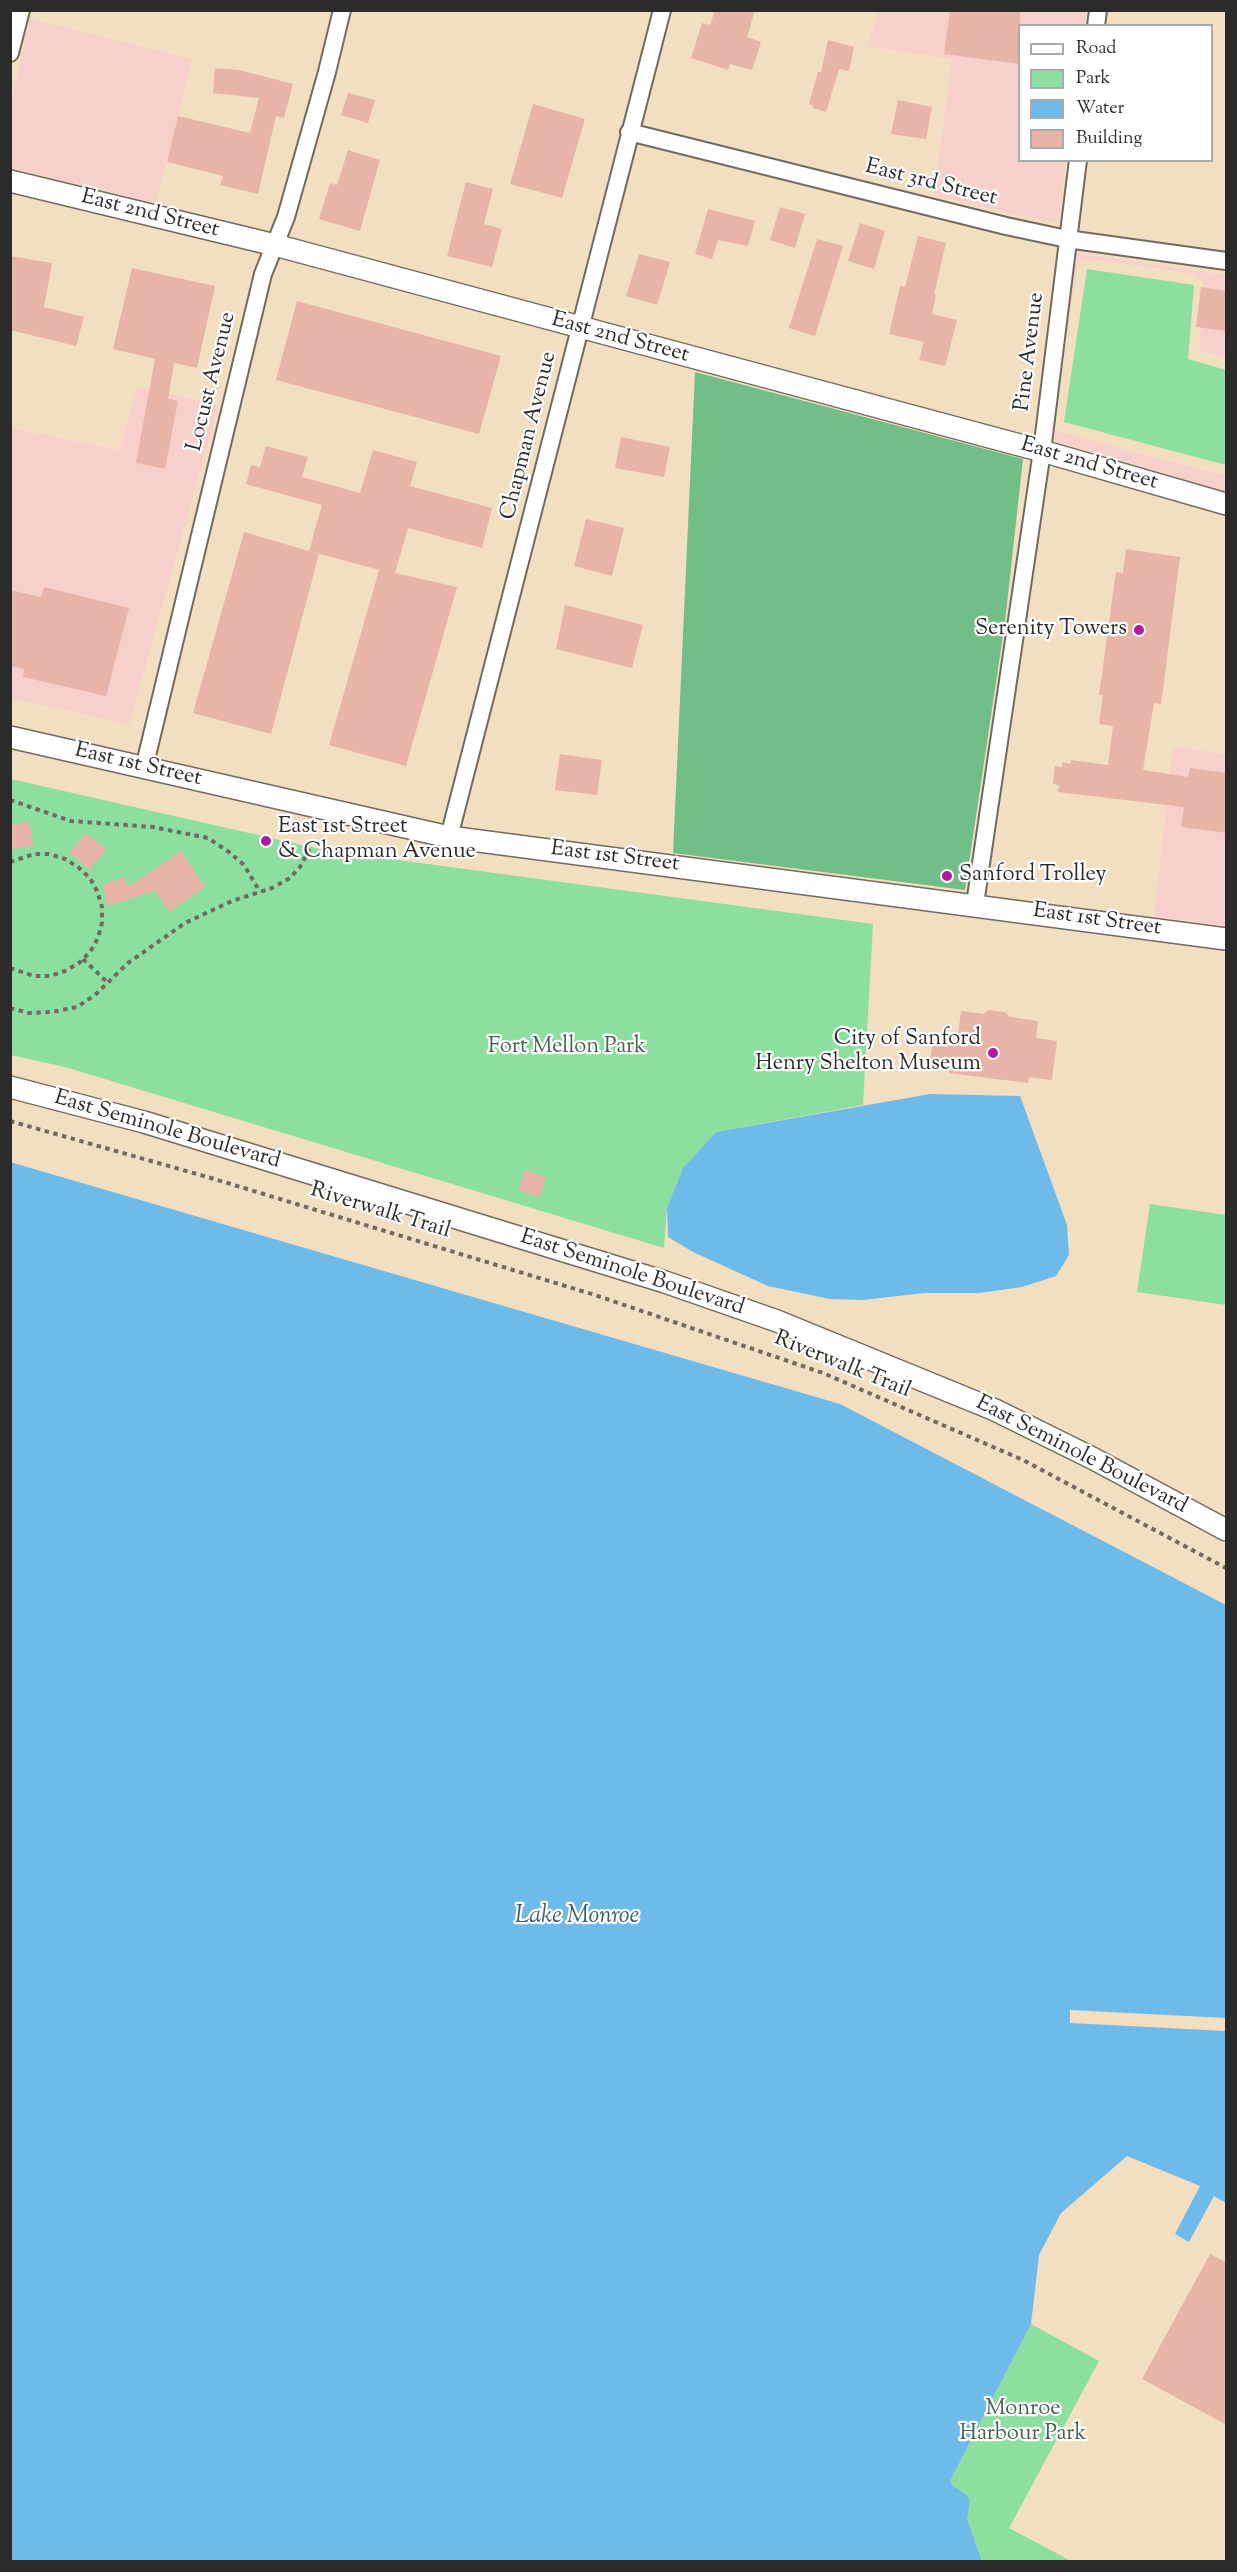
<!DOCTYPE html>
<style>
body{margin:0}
#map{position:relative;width:1237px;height:2572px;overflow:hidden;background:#f2dec1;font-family:"Sorts Mill Goudy",serif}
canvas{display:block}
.frame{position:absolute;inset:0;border:12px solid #2b2b2b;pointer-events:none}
.legend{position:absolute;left:1018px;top:24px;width:195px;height:138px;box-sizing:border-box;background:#fff;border:2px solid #aaa;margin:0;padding:8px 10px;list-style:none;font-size:18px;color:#2b2b2b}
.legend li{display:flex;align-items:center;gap:12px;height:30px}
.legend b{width:30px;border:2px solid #aaa}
</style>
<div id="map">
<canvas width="1237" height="2572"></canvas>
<div class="frame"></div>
<ul class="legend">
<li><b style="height:8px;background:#fff"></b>Road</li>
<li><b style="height:16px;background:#8cdf9f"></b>Park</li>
<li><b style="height:16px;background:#6ebae8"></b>Water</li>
<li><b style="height:16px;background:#e8b4a8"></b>Building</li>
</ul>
</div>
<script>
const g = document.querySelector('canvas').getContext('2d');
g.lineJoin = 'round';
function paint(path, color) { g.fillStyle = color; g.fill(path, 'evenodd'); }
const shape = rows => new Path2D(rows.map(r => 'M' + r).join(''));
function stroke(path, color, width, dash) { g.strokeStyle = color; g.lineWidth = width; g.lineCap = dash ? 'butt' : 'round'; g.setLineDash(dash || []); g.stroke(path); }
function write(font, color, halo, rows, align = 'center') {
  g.font = font + ' "Sorts Mill Goudy",serif'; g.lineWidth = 4.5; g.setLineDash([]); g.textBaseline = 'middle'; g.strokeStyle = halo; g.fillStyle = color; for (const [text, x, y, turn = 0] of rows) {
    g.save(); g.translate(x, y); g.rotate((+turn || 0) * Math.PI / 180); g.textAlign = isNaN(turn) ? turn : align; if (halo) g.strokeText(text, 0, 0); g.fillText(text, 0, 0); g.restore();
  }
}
paint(shape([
 [878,11,1086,11,1084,25,1020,26,1020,160,1066,161,1058,224,934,195,952,59,868,46],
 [30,19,192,59,156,203,11,168,11,103],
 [1077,253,1226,275,1226,358,1199,350,1204,286,1203,279,1195,274,1085,258,1080,261,1077,267,1069,317],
 [138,387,219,405,129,724,11,698,11,428,119,450],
 [1056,429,1062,433,1226,476,1226,491,1055,441],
 [1173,747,1226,754,1226,926,1154,916]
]), '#f7d0cb');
paint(shape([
 [1087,269,1194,285,1188,359,1226,370,1226,465,1064,422],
 [11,779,324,850,873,924,863,1105,716,1132,683,1168,667,1208,664,1248,65,1067,11,1055],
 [1150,1204,1226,1215,1226,1305,1137,1292],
 [1031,2324,1099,2361,1009,2528,1071,2561,982,2561,967,2518,966,2494,953,2486,950,2481]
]), '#8cdf9f');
paint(shape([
 [695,372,1023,459,1005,622,965,890,673,853]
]), '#71be86');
paint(shape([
 [930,1094,1020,1096,1067,1225,1069,1255,1056,1276,1022,1287,979,1293,924,1293,863,1300,830,1299,768,1286,693,1252,668,1237,667,1208,683,1168,716,1132],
 [10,1162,840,1404,1226,1605,1226,2203,1214,2196,1189,2242,1175,2234,1200,2186,1127,2156,1061,2213,1039,2255,1031,2324,950,2481,953,2486,966,2494,970,2501,967,2518,982,2561,11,2561]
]), '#6ebae8');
paint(shape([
 [1070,2010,1226,2018,1226,2031,1070,2023]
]), '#f2dec1');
paint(shape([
 [715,10,755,10,747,37,761,42,752,70,730,64,728,70,691,58,702,23,710,25],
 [950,10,1020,10,1020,64,944,54],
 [828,40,854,47,849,71,839,69,826,112,813,108,813,105,809,104,818,72,821,72],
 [215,68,239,70,293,84,284,118,276,116,258,194,220,185,223,176,167,162,178,116,250,133,259,98,213,93],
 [348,93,375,100,368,123,341,115],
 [898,100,932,107,926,139,891,134],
 [533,104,585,119,562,198,510,184],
 [348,150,380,160,360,231,319,219,330,183,337,185],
 [466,182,493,189,484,224,502,229,492,267,447,256],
 [780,207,805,214,795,248,770,240],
 [708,209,755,221,748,246,718,240,712,259,695,254],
 [860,223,885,231,874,269,848,261],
 [918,236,946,243,934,295,936,295,932,314,957,320,945,366,919,360,924,342,889,334,900,286,905,287],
 [817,239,843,246,815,336,789,328],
 [639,254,670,262,657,305,626,296],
 [10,256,52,263,44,307,84,317,76,346,10,330],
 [132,268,215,286,197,368,174,363,168,399,178,401,165,469,136,463,155,359,113,349],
 [1201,287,1227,291,1227,331,1196,327],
 [297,301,501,356,479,434,276,380],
 [621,437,670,447,664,477,615,468],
 [266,446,308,457,302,477,360,493,373,450,417,462,410,486,492,508,482,548,408,528,395,573,457,587,406,766,329,745,379,570,309,551,322,505,246,484,251,465,260,467],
 [586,519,624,528,612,576,574,566],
 [244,532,319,554,271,734,193,713],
 [1126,549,1180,557,1161,704,1154,703,1143,770,1188,777,1190,768,1227,773,1227,833,1181,827,1184,807,1058,792,1059,785,1053,784,1055,766,1062,767,1062,762,1070,764,1071,760,1108,765,1113,726,1099,724,1103,695,1099,695,1116,572,1123,573],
 [44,587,129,608,106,696,23,677,24,669,10,666,10,590,41,597],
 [565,605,643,625,632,668,556,649],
 [560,754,602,760,597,795,555,790],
 [30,822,33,846,10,849,10,825],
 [86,833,106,850,89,870,69,852],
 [181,851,205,887,169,912,155,891,107,906,103,884,125,877,128,887],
 [988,1010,1005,1012,1010,1017,1038,1021,1036,1038,1057,1041,1052,1080,1029,1077,1028,1083,949,1073,950,1066,930,1063,933,1039,957,1042,961,1011,984,1014],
 [525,1170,546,1177,540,1197,518,1191],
 [1210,2254,1227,2263,1227,2425,1142,2379]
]), '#e8b4a8');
const minor = shape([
 [1096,26,1098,10],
 [10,53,21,10],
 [629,132,1006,226,1067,239,1226,261],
 [144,768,263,274,286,217,327,72,342,10],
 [449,837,662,10],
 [975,904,1042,451,1078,160]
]);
const tertiary = shape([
 [10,181,275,245,1042,451,1226,504],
 [10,737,449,837,1226,939],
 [10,1087,144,1122,665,1282,777,1321,995,1410,1094,1459,1226,1530]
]);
stroke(minor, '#716a60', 20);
stroke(tertiary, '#716a60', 24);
stroke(shape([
 [10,800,71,821,153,827,208,838,229,852,244,865,260,892],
 [10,862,34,854,49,854,65,859,78,867,90,878,97,891,102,907,102,923,98,938,90,952,79,963,65,971,50,976,34,976,10,968],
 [83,959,108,983],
 [10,1008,29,1013,52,1012,77,1007,95,995,128,963,185,923,232,901,272,888,290,878,300,867,311,846],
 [10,1121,211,1178,595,1295,823,1373,1023,1460,1226,1568]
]), '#716a60', 4, [4.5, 4.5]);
stroke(minor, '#fff', 16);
stroke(tertiary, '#fff', 21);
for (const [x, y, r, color] of [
 [1139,630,6,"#b5179e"],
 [266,841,6,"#b5179e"],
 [947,876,6,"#b5179e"],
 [993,1053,6,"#b5179e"]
]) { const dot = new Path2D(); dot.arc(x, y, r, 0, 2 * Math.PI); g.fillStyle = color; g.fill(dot); stroke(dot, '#fff', 2); }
write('22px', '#2b2b2b', '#fff', [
 ["East 3rd Street",931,184,14],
 ["East 2nd Street",150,215,14],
 ["East 2nd Street",620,339,15],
 ["Pine Avenue",1031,352,-83],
 ["Locust Avenue",213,382,-76],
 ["Chapman Avenue",530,436,-76],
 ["East 2nd Street",1089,465,16],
 ["East 1st Street",138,766,13],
 ["East 1st Street",615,858,7],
 ["East 1st Street",1097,921,8],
 ["East Seminole Boulevard",167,1131,16],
 ["Riverwalk Trail",380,1212,17],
 ["East Seminole Boulevard",632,1274,18],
 ["Riverwalk Trail",842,1366,22],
 ["East Seminole Boulevard",1081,1456,27]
]);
write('22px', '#2b2b2b', '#fff', [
 ["Serenity Towers",1127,630],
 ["East 1st Street",278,828,"left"],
 ["& Chapman Avenue",278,853,"left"],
 ["Sanford Trolley",959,876,"left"],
 ["City of Sanford",981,1040],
 ["Henry Shelton Museum",981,1065]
], 'right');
write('22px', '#48614e', '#fff', [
 ["Fort Mellon Park",567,1048],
 ["Monroe",1023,2410],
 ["Harbour Park",1023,2435]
]);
write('italic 24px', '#425d6d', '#fff', [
 ["Lake Monroe",577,1918]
]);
</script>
